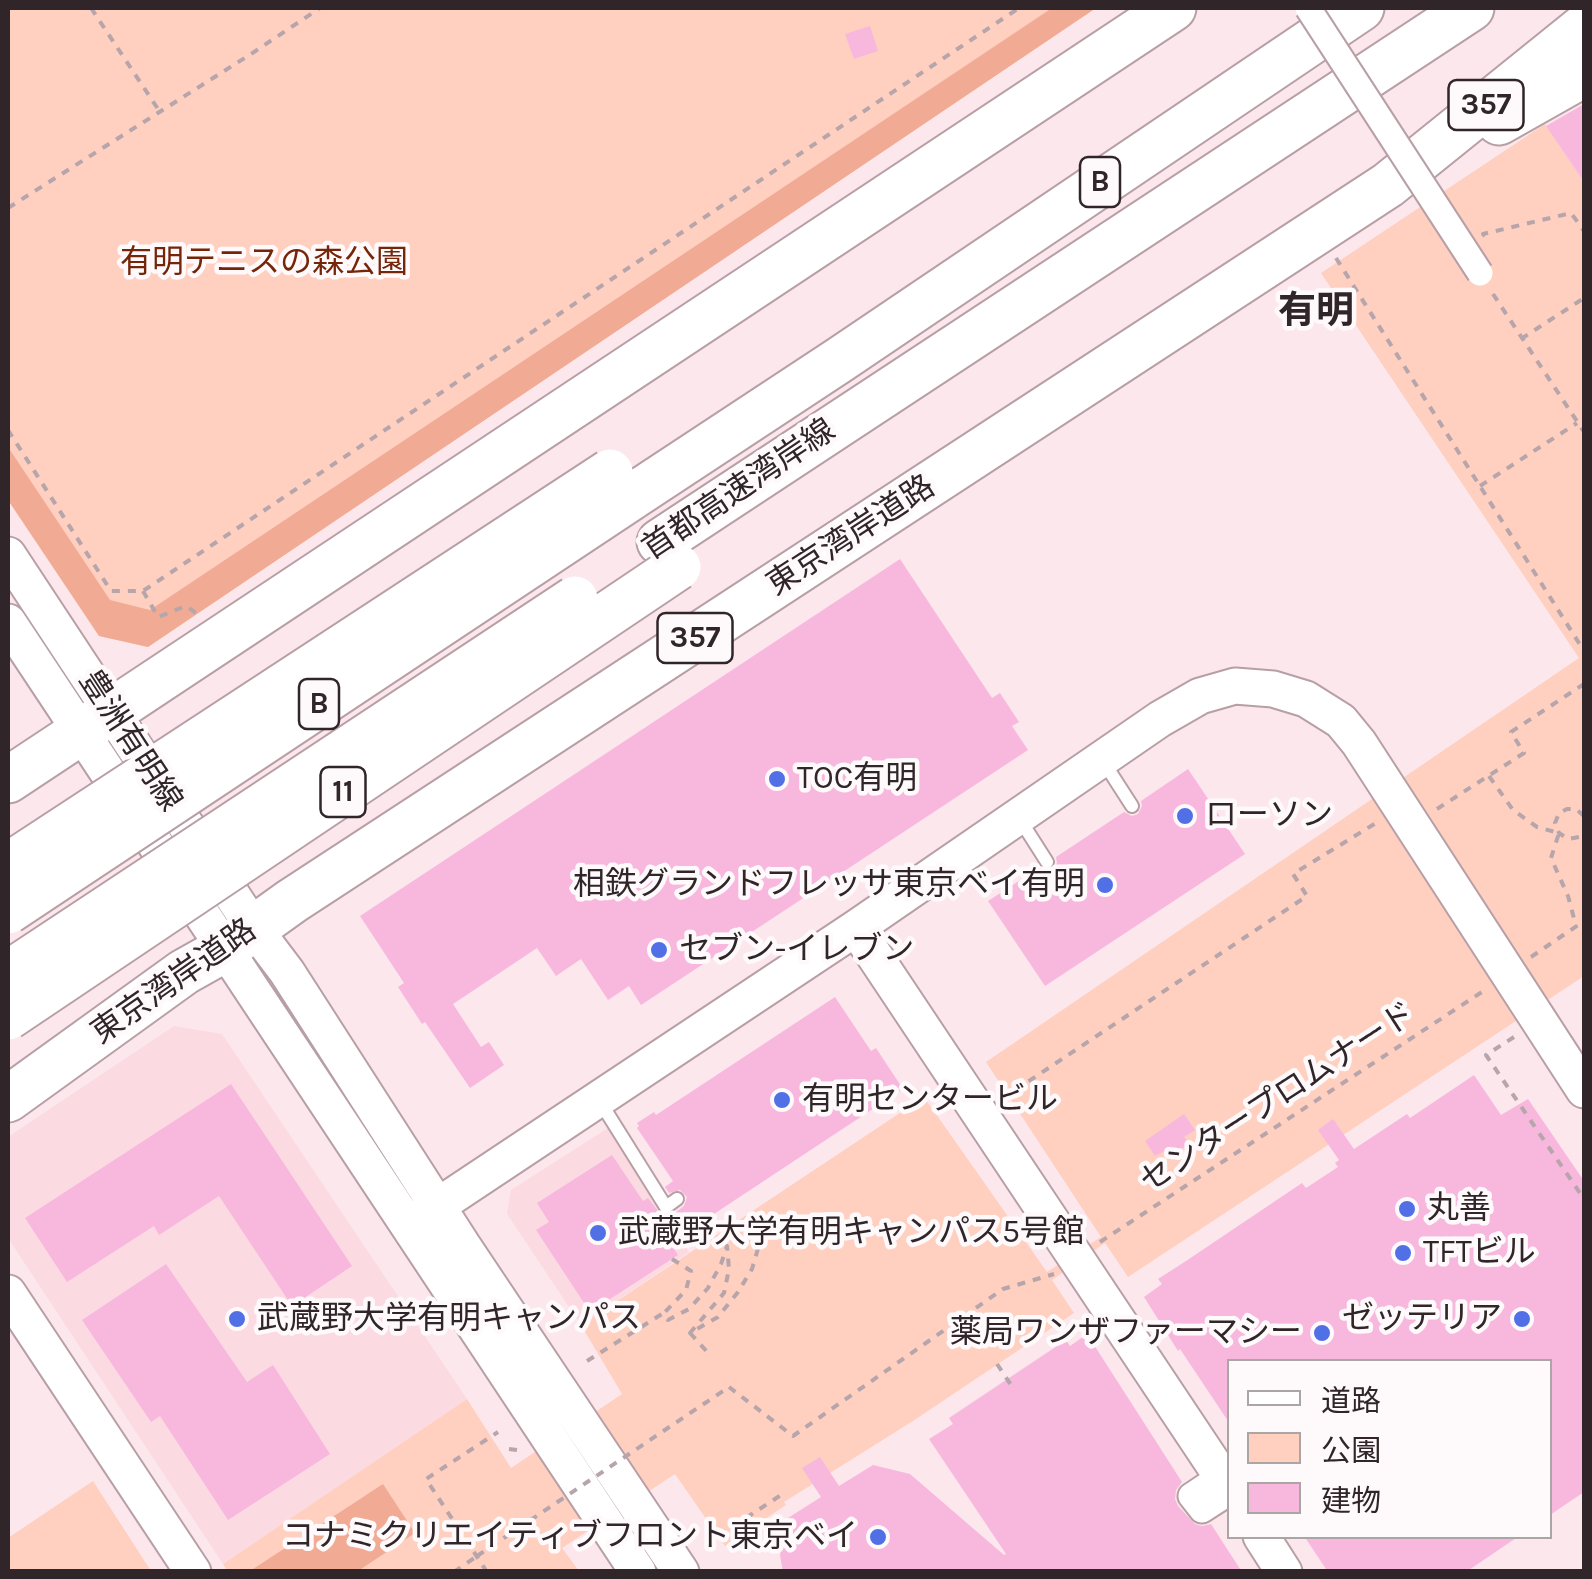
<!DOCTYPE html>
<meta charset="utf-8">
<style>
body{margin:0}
#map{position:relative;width:1592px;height:1579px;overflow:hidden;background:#fce7ec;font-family:Karla,"Noto Sans JP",sans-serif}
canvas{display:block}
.frame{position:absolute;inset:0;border:10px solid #302629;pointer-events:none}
.legend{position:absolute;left:1227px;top:1359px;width:325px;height:180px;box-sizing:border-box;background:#fef9fa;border:2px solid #aca5a6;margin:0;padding:12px 18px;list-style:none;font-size:30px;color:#302629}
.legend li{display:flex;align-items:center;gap:20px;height:50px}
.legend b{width:50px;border:2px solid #aca5a6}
</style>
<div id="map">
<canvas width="1592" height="1579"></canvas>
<div class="frame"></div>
<ul class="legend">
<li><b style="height:12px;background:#fff"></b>道路</li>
<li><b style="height:28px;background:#ffcfc0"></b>公園</li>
<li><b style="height:28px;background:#f8b8de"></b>建物</li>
</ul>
</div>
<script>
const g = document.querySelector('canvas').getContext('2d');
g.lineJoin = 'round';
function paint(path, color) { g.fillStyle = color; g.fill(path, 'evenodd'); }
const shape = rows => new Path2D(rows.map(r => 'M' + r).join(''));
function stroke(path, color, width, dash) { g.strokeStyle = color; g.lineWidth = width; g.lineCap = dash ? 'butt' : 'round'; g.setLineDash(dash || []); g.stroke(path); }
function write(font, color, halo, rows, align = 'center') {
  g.font = font + ' Karla,"Noto Sans JP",sans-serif'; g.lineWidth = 9; g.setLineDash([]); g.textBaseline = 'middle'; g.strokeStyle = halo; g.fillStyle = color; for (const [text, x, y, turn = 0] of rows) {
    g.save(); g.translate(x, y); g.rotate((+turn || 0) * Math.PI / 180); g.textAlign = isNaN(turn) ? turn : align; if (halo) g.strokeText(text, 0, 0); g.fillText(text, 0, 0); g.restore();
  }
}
paint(shape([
 [174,1026,222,1034,467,1399,223,1564,8,1238,8,1137],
 [608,1128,689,1252,581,1325,507,1214,511,1190]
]), '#fcdae2');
paint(shape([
 [8,8,1096,8,148,647,99,636,8,500],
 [1545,124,1584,182,1584,976,1128,1277,1105,1243,1052,1280,1074,1313,916,1419,784,1502,786,1505,725,1546,675,1474,622,1509,664,1571,654,1571,615,1513,562,1548,579,1571,228,1572,223,1564,467,1399,511,1468,562,1434,501,1333,570,1429,622,1394,581,1325,924,1097,1047,1272,1101,1237,986,1062,1579,658,1321,273],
 [93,1481,151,1571,8,1571,8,1538]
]), '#ffcfc0');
paint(shape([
 [1052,8,1096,8,148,647,99,636,8,500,8,447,110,600,150,610],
 [383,1484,415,1533,358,1571,250,1571]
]), '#f1ab95');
paint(shape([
 [870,26,878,51,854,59,845,34],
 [1584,104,1584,182,1546,126],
 [900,559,992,698,1000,693,1019,722,1012,726,1028,750,641,1005,629,986,608,1000,581,959,556,976,537,948,453,1004,481,1047,489,1042,504,1065,470,1088,425,1022,422,1024,398,987,404,983,360,916],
 [1188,769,1245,854,1045,986,988,901,1039,868,1046,872,1053,870,1057,863,1056,857,1124,812,1132,816,1138,814,1142,806,1141,801],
 [835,997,871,1051,876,1048,903,1089,670,1243,678,1255,590,1312,536,1230,549,1222,537,1203,612,1155,643,1201,648,1198,661,1215,672,1215,684,1206,687,1197,680,1190,669,1193,665,1187,673,1181,637,1128,639,1126,637,1123,654,1112,656,1115],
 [1474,1075,1501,1115,1528,1099,1584,1181,1584,1492,1550,1515,1550,1362,1230,1362,1230,1424,1180,1349,1178,1351,1144,1297,1162,1284,1158,1279,1186,1261,1302,1183,1306,1188,1338,1167,1335,1163,1339,1160,1318,1130,1333,1119,1354,1149,1407,1114,1410,1118],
 [231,1084,352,1266,292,1306,219,1196,159,1235,154,1226,67,1282,25,1218],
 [1184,1114,1195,1130,1184,1137,1189,1144,1170,1156,1166,1150,1155,1156,1145,1141],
 [166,1264,247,1382,273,1365,330,1454,228,1520,160,1416,151,1422,82,1320],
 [1087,1334,1182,1482,1176,1490,1175,1499,1178,1506,1195,1524,1202,1526,1211,1524,1242,1572,783,1572,780,1555,788,1518,821,1497,802,1468,820,1457,839,1486,873,1465,910,1474,1004,1555,1006,1554,929,1439,953,1424,949,1418,1066,1340,1070,1346],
 [1304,1536,1519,1536,1466,1572,1328,1572]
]), '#f8b8de');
const lane = shape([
 [1103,761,1132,806],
 [1019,818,1047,862],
 [599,1100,666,1207,677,1199]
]);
const street = shape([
 [1230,1470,1191,1496,1202,1510,1230,1492]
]);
const secondary = shape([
 [8,555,253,927,287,972,463,1246,681,1572],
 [8,622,638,1572],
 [856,928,1230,1489],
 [409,1225,856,928,1160,719,1200,696,1235,686,1273,689,1306,699,1341,721,1359,743,1584,1090],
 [8,1293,193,1572],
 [1261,1536,1284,1572]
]);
const highway = shape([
 [1499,122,1584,74],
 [630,498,841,359,1361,8],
 [660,542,1471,8],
 [8,780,1173,8],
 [8,1099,184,972,225,949,292,901,1388,185,1584,27]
]);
stroke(lane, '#b79fa5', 16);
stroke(street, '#b79fa5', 29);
stroke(secondary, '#b79fa5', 39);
stroke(highway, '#b79fa5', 49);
stroke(shape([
 [91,8,160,112],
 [8,208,251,54,320,8],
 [1485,236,1483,234,1571,213,1584,231],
 [1336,258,1584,651],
 [1493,294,1584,432],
 [1521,339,1584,298],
 [8,430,111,591,143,591,1019,8],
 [1480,486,1577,423],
 [143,591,158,617,186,606,199,615],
 [1489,776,1513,810,1537,827,1559,833,1551,858,1568,896,1576,926],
 [1437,809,1524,753,1511,732,1584,684],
 [1584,816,1576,809,1567,809,1559,813,1555,823,1559,833,1568,839,1579,837,1584,831],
 [1531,957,1584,921],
 [1514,1037,1486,1055,1584,1199],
 [1002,1099,1307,896,1293,874,1376,823],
 [1100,1242,1485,990],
 [672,1259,691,1271,686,1290,665,1312,668,1320,689,1309,708,1288,721,1264,727,1246,729,1269,724,1293,690,1333,718,1317,738,1292,752,1269,764,1228],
 [690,1333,710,1355],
 [587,1361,665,1312],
 [997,1364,1011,1385],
 [729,1387,793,1436,1003,1289,1054,1274],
 [509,1449,524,1451],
 [706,1544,781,1495],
 [454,1572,477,1556],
 [487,1572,426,1479,498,1432]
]), '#b6a5aa', 4, [8, 8]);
stroke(lane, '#fff', 12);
stroke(street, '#fff', 25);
stroke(secondary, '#fff', 35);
stroke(highway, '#fff', 45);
const streetBridge = shape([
 [1308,8,1480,273]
]);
const highwayBridge = shape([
 [8,866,610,472],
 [8,911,630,498],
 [8,974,575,599],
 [8,1017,678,567]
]);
stroke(streetBridge, '#b79fa5', 29, []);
stroke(highwayBridge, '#b79fa5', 49, []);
stroke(shape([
 [477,1556,729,1387]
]), '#b6a5aa', 4, [8, 8]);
stroke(streetBridge, '#fff', 25);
stroke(highwayBridge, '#fff', 45);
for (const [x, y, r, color] of [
 [777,779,10,"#5270e5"],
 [1185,816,10,"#5270e5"],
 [1105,885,10,"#5270e5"],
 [659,950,10,"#5270e5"],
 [782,1100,10,"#5270e5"],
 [1407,1209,10,"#5270e5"],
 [598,1233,10,"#5270e5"],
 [1403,1253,10,"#5270e5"],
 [237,1319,10,"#5270e5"],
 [1522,1319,10,"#5270e5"],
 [1322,1333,10,"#5270e5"],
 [878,1537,10,"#5270e5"]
]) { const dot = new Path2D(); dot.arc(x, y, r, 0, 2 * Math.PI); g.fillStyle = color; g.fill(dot); stroke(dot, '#fef9fa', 4); }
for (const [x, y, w] of [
 [1486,105,75],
 [1100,182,40],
 [695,638,75],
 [319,704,40],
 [343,792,45]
]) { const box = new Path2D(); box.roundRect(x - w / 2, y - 25, w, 50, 8); g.fillStyle = '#fef9fa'; g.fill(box); stroke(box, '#302629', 2.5); }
write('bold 30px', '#302629', null, [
 ["357",1486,105],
 ["B",1100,182],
 ["357",695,638],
 ["B",319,704],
 ["11",343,792]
]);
write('32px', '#752508', '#fef9fa', [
 ["有明テニスの森公園",264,263]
]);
write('32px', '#302629', '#fef9fa', [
 ["首都高速湾岸線",739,490,-34],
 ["東京湾岸道路",851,536,-33],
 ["豊洲有明線",130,741,57],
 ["東京湾岸道路",174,982,-35],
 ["センタープロムナード",1278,1098,-33]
]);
write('32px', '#302629', '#fef9fa', [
 ["TOC有明",797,779],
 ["ローソン",1205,816],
 ["相鉄グランドフレッサ東京ベイ有明",1085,885,"right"],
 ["セブン-イレブン",679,950],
 ["有明センタービル",802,1100],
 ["丸善",1427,1209],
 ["武蔵野大学有明キャンパス5号館",618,1233],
 ["TFTビル",1423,1253],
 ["武蔵野大学有明キャンパス",257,1319],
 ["ゼッテリア",1502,1319,"right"],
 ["薬局ワンザファーマシー",1302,1333,"right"],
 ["コナミクリエイティブフロント東京ベイ",858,1537,"right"]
], 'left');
write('bold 38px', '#302629', '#fef9fa', [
 ["有明",1316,312]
]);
</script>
